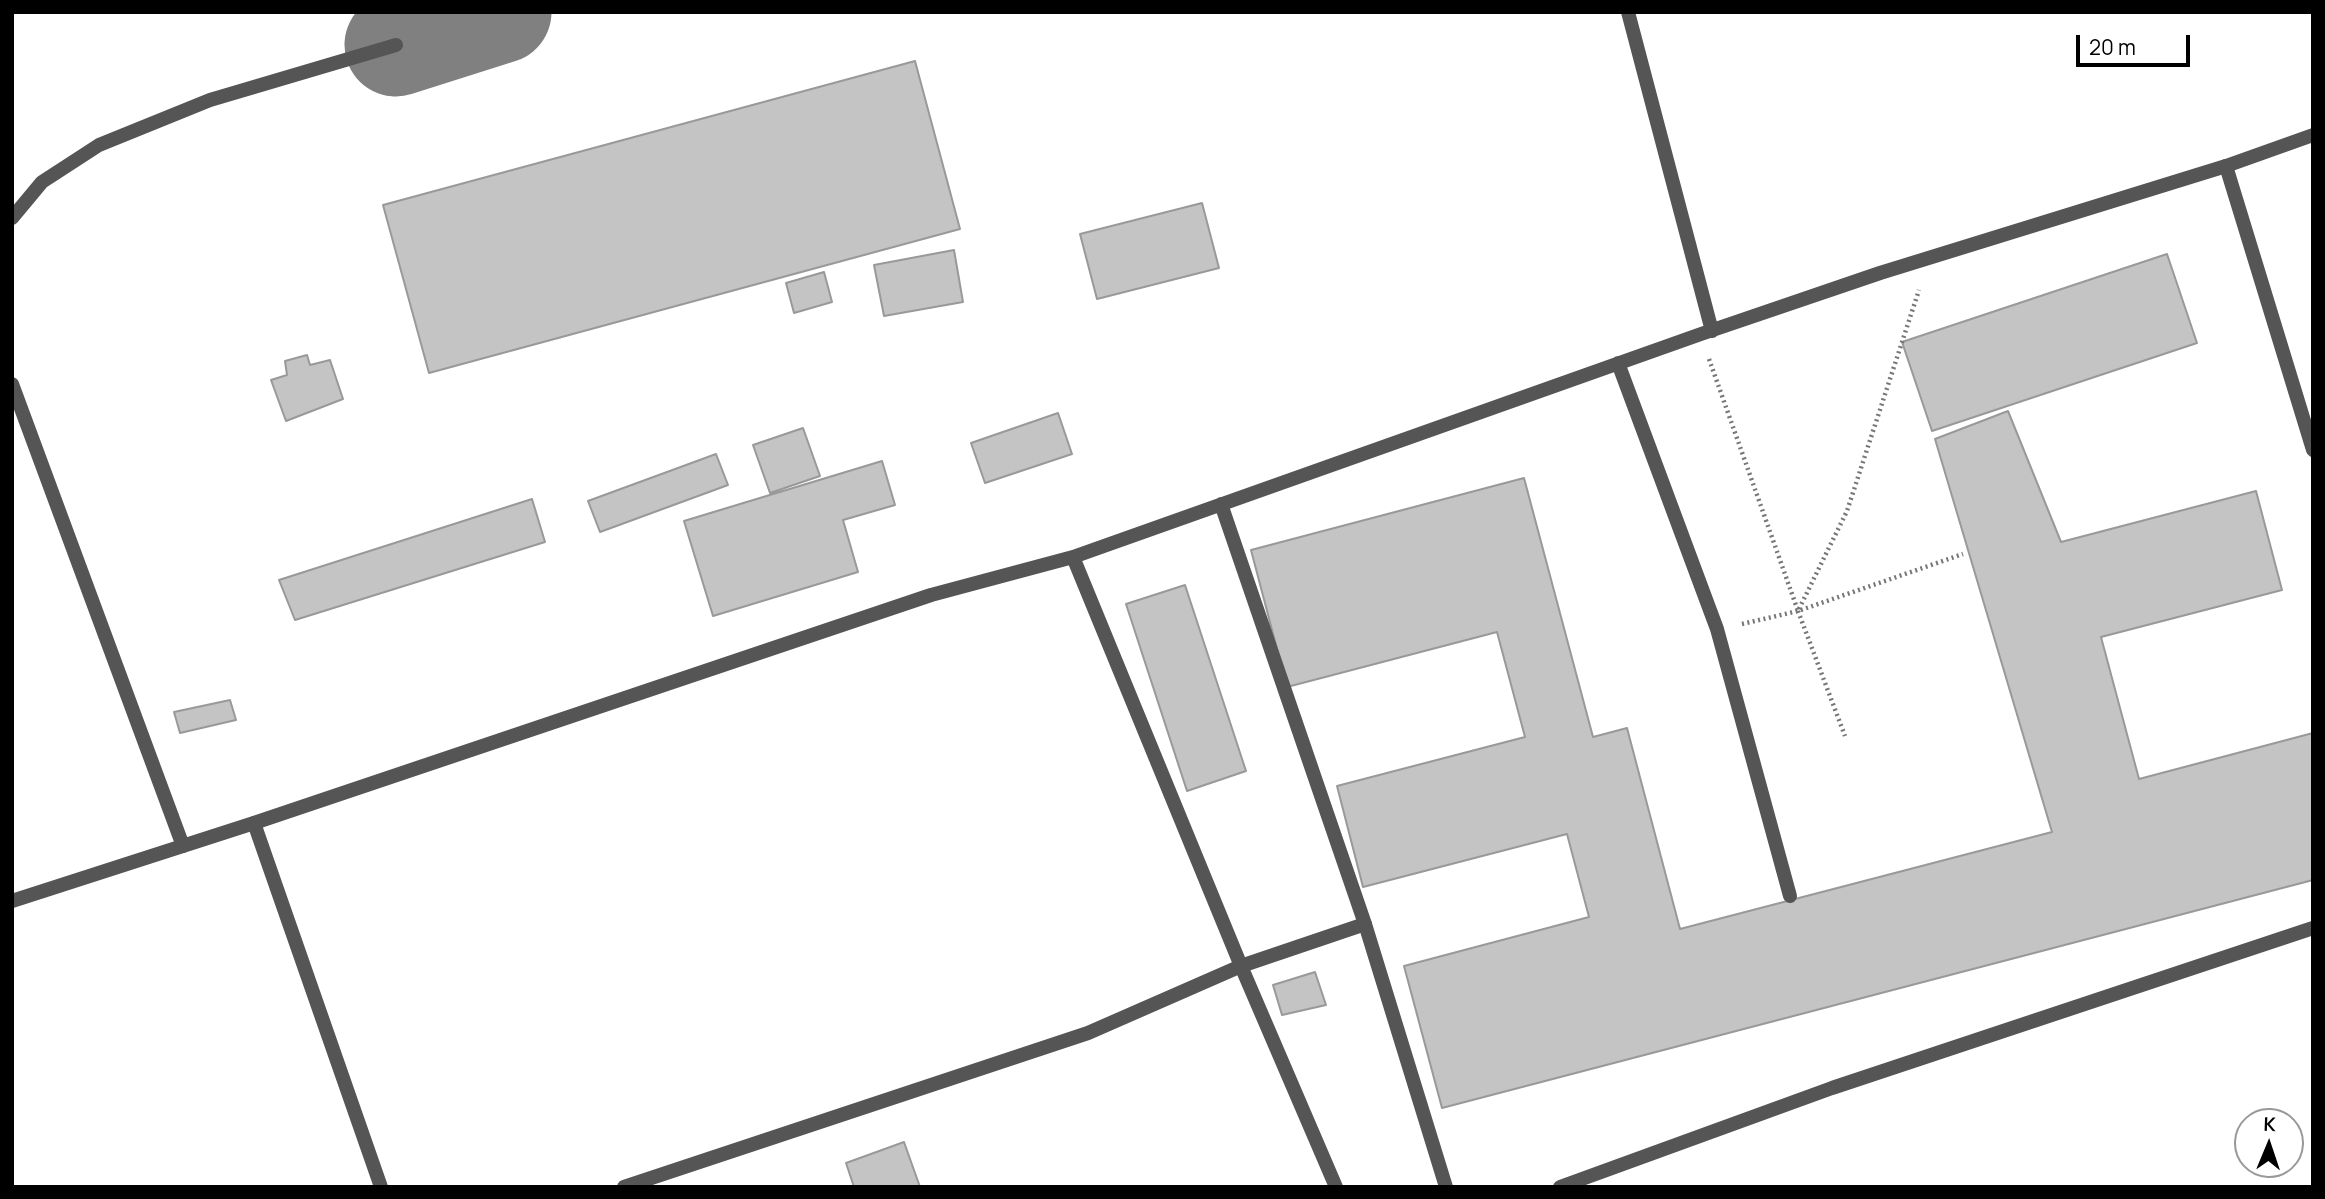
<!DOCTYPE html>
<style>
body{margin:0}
#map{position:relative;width:2325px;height:1199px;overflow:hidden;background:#fff;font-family:Manrope,sans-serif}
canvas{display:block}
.frame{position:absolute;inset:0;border:14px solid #000;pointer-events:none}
.north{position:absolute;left:2234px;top:1108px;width:70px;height:70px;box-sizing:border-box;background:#fff;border:2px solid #999;border-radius:50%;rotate:2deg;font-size:19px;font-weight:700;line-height:28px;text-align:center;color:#000}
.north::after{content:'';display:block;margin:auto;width:24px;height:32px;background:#000;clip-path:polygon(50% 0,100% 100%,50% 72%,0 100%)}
.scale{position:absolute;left:2076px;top:35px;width:114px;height:32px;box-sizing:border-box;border:4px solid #000;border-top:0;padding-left:9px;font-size:21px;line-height:24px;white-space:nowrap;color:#000;-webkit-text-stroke:5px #fff;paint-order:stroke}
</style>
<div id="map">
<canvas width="2325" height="1199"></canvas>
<div class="frame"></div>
<div class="north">K</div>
<div class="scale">20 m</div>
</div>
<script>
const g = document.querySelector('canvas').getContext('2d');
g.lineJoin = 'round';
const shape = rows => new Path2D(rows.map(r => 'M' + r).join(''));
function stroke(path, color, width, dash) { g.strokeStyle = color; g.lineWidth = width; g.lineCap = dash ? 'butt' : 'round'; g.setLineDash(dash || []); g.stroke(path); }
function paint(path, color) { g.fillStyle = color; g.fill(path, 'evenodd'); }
stroke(shape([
 [396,45,500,12]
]), '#808080', 103);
const building = shape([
 [915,61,960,229,429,373,383,205,915,61],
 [1202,203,1219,268,1097,299,1080,234,1202,203],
 [954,250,963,302,884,316,874,265,954,250],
 [2167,254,2197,343,1932,431,1902,342,2167,254],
 [824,272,832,302,794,313,786,283,824,272],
 [307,355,310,365,330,360,343,399,286,421,271,380,287,375,285,361,307,355],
 [2008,411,2061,542,2256,491,2282,590,2101,637,2139,779,2313,733,2313,880,1442,1108,1404,966,1589,917,1567,834,1363,887,1337,786,1525,737,1497,632,1287,687,1251,550,1524,478,1593,737,1627,728,1680,929,2052,832,1935,439,2008,411],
 [1058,413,1072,454,985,483,971,443,1058,413],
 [803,428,820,476,770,493,753,445,803,428],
 [716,454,728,485,600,532,588,501,716,454],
 [882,461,895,505,843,520,858,572,713,616,684,521,882,461],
 [532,499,545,542,295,620,279,580,532,499],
 [1185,585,1246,771,1187,791,1126,604,1185,585],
 [230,700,236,720,180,733,174,712,230,700],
 [1315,972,1326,1005,1282,1015,1273,985,1315,972],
 [904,1142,920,1187,854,1187,846,1163,904,1142]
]);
paint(building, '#c4c4c4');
stroke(building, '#999', 2);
stroke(shape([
 [1709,359,1798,611,1847,511,1919,290],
 [1798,611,1845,736],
 [1742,624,1798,611,1963,554]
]), '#777', 4.5, [2, 3.5]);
stroke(shape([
 [2226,166,2313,450],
 [12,218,42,182,99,145,210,100,396,45],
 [12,384,183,846],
 [254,823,381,1187],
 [624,1187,1088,1033,1241,966,1365,924],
 [1560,1187,1832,1088,2313,928]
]), '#555', 14);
stroke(shape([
 [1628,12,1712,331],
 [1618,363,1717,629,1790,896],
 [1221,504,1365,924,1446,1187],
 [1073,557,1241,966,1336,1187],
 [12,901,254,823,931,595,1073,557,1701,334,1880,273,2226,166,2313,135]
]), '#555', 14);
</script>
